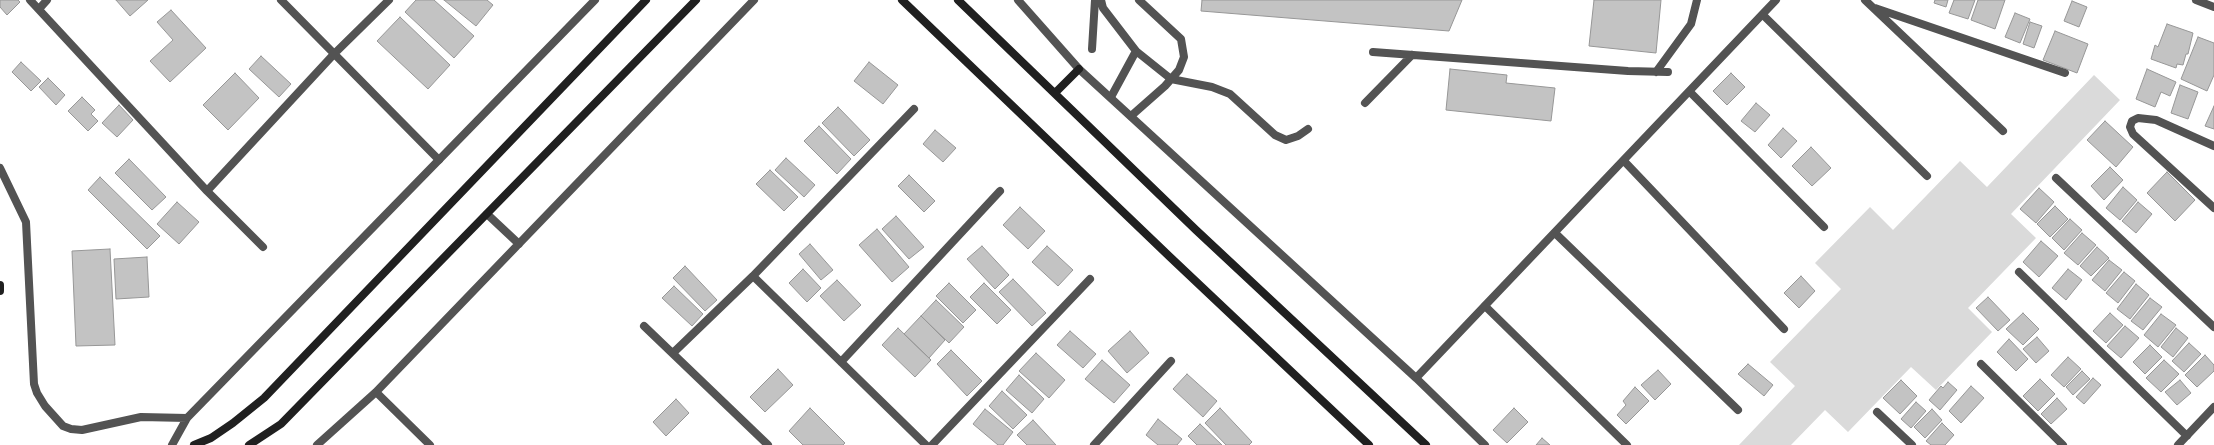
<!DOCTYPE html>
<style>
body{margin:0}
canvas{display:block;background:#fff}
</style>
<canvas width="2214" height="445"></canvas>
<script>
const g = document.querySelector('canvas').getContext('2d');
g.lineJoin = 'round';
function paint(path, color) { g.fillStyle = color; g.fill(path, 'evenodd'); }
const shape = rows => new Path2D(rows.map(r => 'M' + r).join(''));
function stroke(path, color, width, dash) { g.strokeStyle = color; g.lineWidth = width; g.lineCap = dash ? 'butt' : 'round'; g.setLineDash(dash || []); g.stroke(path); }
paint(shape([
 [2094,75,2120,100,2011,214,2036,238,1968,308,1992,332,1936,390,1911,367,1848,432,1825,410,1791,445,1739,445,1795,386,1770,362,1841,289,1815,263,1870,207,1893,230,1960,161,1987,187]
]), '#dadada');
const building = shape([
 [0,0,18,0,20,2,7,15,0,7,0,0],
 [116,0,148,0,130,16,116,0],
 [416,0,434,0,474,36,454,58,405,12,416,0],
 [444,0,487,0,493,5,476,26,444,0],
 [1202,0,1462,0,1449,31,1201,11,1202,0],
 [1594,0,1661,0,1656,53,1589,46,1594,0],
 [1935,0,1948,0,1946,7,1934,3,1935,0],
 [1954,0,1975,0,1968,19,1949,13,1954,0],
 [1978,0,2005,0,1995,29,1971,20,1978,0],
 [2072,1,2087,7,2079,27,2064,21,2072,1],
 [171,10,206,48,170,82,150,61,173,40,157,22,171,10],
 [2015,13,2030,19,2020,43,2005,37,2015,13],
 [400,17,450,65,428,89,377,41,400,17],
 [2030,22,2042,26,2034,48,2023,44,2030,22],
 [2167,24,2193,33,2188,54,2186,54,2183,65,2177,64,2176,68,2151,59,2155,45,2158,47,2167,24],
 [2055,31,2088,44,2077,73,2043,60,2055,31],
 [2198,37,2214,43,2214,75,2207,91,2181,79,2198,37],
 [261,56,291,84,279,97,249,69,261,56],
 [21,62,41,81,31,91,12,72,21,62],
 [869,62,898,85,883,104,854,81,869,62],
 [1450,69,1507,75,1506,83,1555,88,1551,121,1446,110,1450,69],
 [2147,69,2176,82,2170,96,2161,92,2155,107,2136,99,2147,69],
 [235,73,259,98,228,130,203,105,235,73],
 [1731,73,1745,87,1727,105,1713,91,1731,73],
 [48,78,65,95,56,105,39,87,48,78],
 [2180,85,2198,92,2188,119,2171,113,2180,85],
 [82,97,95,110,91,114,98,121,88,131,68,111,82,97],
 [1756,103,1770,115,1755,132,1741,121,1756,103],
 [119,105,133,120,117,137,102,123,119,105],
 [2214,106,2214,129,2205,126,2214,106],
 [838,107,870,140,854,156,822,123,838,107],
 [2105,121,2133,147,2116,167,2087,140,2105,121],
 [819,126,851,159,837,174,804,141,819,126],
 [1783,128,1797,141,1781,158,1768,145,1783,128],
 [935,130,956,148,943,162,923,144,935,130],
 [1811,147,1831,168,1812,186,1792,166,1811,147],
 [786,158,815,185,804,197,775,170,786,158],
 [129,159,166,197,152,210,115,173,129,159],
 [2110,167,2123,180,2104,200,2091,186,2110,167],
 [770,170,798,197,784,211,756,184,770,170],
 [2167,172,2195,200,2175,221,2147,193,2167,172],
 [909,175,935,201,924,212,898,186,909,175],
 [100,177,160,236,147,249,88,190,100,177],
 [2123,187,2137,200,2120,220,2106,208,2123,187],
 [2039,188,2054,202,2036,223,2020,209,2039,188],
 [177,202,199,222,179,244,157,224,177,202],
 [2138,202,2152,214,2136,233,2122,221,2138,202],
 [2055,206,2068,219,2050,237,2037,224,2055,206],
 [1020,207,1045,231,1028,249,1003,225,1020,207],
 [896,216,924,247,909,259,882,229,896,216],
 [2070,219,2082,230,2064,250,2052,238,2070,219],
 [877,229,909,267,892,282,859,245,877,229],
 [2082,233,2096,245,2078,265,2064,253,2082,233],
 [2041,241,2058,256,2039,277,2023,262,2041,241],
 [810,244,833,270,821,280,799,254,810,244],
 [982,246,1009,275,995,289,967,259,982,246],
 [1047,246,1073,270,1058,286,1032,262,1047,246],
 [2097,247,2109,258,2091,276,2080,266,2097,247],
 [110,249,115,345,76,346,72,251,110,249],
 [147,257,149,297,116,299,114,259,147,257],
 [2109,260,2122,270,2105,291,2092,280,2109,260],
 [685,266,717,300,705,311,673,278,685,266],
 [803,269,821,288,807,302,789,283,803,269],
 [2068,269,2082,280,2066,300,2052,288,2068,269],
 [2124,272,2135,281,2118,303,2106,293,2124,272],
 [1801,276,1815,291,1799,308,1784,293,1801,276],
 [1013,279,1046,313,1032,326,999,292,1013,279],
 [837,280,861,305,844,321,820,296,837,280],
 [949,283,976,310,963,323,936,296,949,283],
 [984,283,1011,310,997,324,970,297,984,283],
 [2136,284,2149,295,2130,319,2117,309,2136,284],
 [674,286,703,314,692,326,662,298,674,286],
 [1988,297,2010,320,1998,331,1976,308,1988,297],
 [2150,298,2162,307,2143,330,2131,321,2150,298],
 [936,300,964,327,949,343,921,316,936,300],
 [2023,313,2039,329,2023,345,2006,329,2023,313],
 [2110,313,2123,325,2106,343,2093,331,2110,313],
 [2161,314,2176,325,2158,347,2144,335,2161,314],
 [921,316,945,340,929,358,904,334,921,316],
 [2125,326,2139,338,2121,358,2107,346,2125,326],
 [898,328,931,360,915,377,882,345,898,328],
 [2176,328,2188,338,2173,357,2161,347,2176,328],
 [1070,331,1096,354,1083,368,1057,345,1070,331],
 [1130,331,1149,353,1127,373,1108,351,1130,331],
 [2037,337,2049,351,2036,363,2023,349,2037,337],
 [2009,339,2028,359,2016,371,1997,352,2009,339],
 [2189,343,2201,354,2184,372,2172,361,2189,343],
 [2150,345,2162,357,2145,374,2133,362,2150,345],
 [951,350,982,381,967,396,937,364,951,350],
 [1036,353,1065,380,1049,398,1019,371,1036,353],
 [2205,355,2214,365,2214,371,2197,387,2185,375,2205,355],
 [2068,357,2081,369,2064,387,2051,375,2068,357],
 [1102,360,1130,385,1114,403,1085,379,1102,360],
 [2164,360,2179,374,2161,392,2146,378,2164,360],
 [1748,364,1773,385,1764,396,1738,374,1748,364],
 [778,369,793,385,765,412,750,397,778,369],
 [1658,370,1671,384,1655,400,1641,385,1658,370],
 [2082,371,2090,379,2073,395,2066,387,2082,371],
 [1187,374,1217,401,1203,417,1173,389,1187,374],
 [1019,375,1044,399,1032,413,1006,390,1019,375],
 [2093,378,2101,385,2084,404,2076,397,2093,378],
 [2040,379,2055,394,2038,411,2023,396,2040,379],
 [1901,380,1917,396,1900,414,1883,398,1901,380],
 [2180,380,2191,393,2177,405,2165,392,2180,380],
 [1948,382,1957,390,1940,410,1929,400,1941,386,1943,388,1948,382],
 [1971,386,1984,398,1961,423,1949,411,1971,386],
 [1635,387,1649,401,1626,424,1617,415,1626,405,1623,401,1635,387],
 [1002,391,1027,415,1013,429,989,406,1002,391],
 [2057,398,2067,409,2051,424,2041,414,2057,398],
 [676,399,689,413,666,436,653,422,676,399],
 [1916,402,1926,411,1911,428,1901,419,1916,402],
 [810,408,845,443,843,445,803,445,789,431,810,408],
 [1220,408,1252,442,1249,445,1226,445,1205,423,1220,408],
 [1514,408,1528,422,1507,443,1493,430,1514,408],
 [985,409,1013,432,1003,445,998,445,973,424,985,409],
 [1932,409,1942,420,1925,438,1914,427,1932,409],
 [1158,419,1182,439,1177,445,1158,445,1146,435,1158,419],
 [1033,420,1056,445,1027,445,1017,435,1033,420],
 [1942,423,1954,435,1945,445,1931,445,1926,441,1942,423],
 [1200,424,1222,445,1197,445,1188,436,1200,424],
 [1542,438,1550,445,1536,445,1542,438]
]);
paint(building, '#c3c3c3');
stroke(building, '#979797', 1);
stroke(shape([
 [30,0,207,191,263,247],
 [281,0,439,160],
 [1101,0,1103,8,1136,51,1111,97],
 [1865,0,2003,131],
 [1875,8,2065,73],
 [39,9,47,0],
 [1763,15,1927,176],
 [1092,49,1095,0],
 [1136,51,1171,79,1212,87,1230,94,1275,135,1286,140,1298,136,1308,129],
 [1373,52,1628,71,1668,72],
 [1656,72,1691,24,1697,0],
 [1690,92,1824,227],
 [1365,103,1412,55],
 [1131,116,1165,86,1179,70,1184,57,1181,39,1139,0],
 [1624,161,1784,329],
 [207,191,334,54,389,0],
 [1555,233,1738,410],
 [1485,306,1627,445]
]), '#535353', 8);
stroke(shape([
 [1018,0,1079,69,1416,378,1485,445],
 [2196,0,2214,7],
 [2214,146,2156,120,2138,118,2132,121,2130,127,2133,134,2214,208],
 [0,168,26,222,34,384,37,393,45,406,63,426,71,429,82,430,141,417,187,418],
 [2056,178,2214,327],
 [487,214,519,244],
 [2019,272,2187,436],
 [753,276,926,445],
 [644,326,768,445],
 [673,353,753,276,914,109],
 [841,362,1000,191],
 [1981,364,2063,445],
 [1416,378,1776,0],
 [376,392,430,445],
 [1877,412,1912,445],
 [172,445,187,418,595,0],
 [317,445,376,392,754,0],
 [932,445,1090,279],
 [1094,445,1171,361],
 [2178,445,2214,407]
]), '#535353', 8);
stroke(shape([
 [902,0,1170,257,1369,445],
 [958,0,1196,230,1426,445],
 [1055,93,1079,69],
 [0,285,0,291],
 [194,445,211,438,233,423,264,398,646,0],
 [249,445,281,424,696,0]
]), '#202020', 8);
</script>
